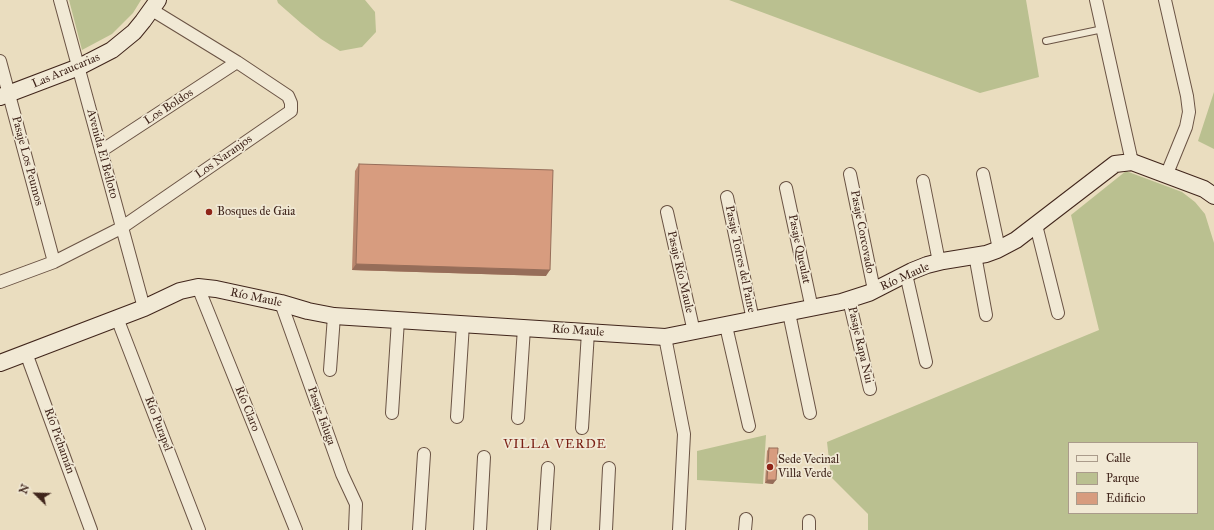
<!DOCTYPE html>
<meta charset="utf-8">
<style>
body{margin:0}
#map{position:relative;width:1214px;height:530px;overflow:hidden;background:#eaddbf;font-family:"IM FELL Great Primer",serif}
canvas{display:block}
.legend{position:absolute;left:1068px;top:442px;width:130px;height:72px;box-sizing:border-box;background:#f1e9d5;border:1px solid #aa9b8b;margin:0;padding:5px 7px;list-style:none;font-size:12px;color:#40251b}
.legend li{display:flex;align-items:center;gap:8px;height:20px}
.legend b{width:20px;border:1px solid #aa9b8b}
.north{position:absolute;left:16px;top:474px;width:40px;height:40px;-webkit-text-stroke:3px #f1e9d5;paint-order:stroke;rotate:293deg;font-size:11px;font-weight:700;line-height:16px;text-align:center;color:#40251b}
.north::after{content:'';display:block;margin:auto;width:14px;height:18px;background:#40251b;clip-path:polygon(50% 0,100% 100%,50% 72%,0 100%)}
</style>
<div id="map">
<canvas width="1214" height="530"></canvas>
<ul class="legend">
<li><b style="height:5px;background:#f1e9d5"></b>Calle</li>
<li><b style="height:11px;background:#bac090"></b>Parque</li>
<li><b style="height:11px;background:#d79c7f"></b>Edificio</li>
</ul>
<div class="north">N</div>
</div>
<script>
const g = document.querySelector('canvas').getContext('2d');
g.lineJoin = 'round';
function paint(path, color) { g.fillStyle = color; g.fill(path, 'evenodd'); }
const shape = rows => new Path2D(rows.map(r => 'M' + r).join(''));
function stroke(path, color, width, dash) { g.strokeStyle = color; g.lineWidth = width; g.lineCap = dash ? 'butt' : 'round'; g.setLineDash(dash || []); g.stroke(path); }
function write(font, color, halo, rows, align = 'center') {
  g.font = font + ' "IM FELL Great Primer",serif'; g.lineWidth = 3.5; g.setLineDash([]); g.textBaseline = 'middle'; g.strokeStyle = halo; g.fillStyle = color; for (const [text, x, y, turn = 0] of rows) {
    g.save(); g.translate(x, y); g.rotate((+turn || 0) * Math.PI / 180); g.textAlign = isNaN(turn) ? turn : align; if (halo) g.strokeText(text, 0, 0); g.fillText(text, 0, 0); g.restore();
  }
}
paint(shape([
 [69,0,141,0,133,13,112,34,82,50],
 [277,0,365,0,375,12,376,32,362,47,340,51,321,39,302,24,278,3],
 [729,0,1026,0,1039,77,980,93],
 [1214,92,1214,149,1198,141],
 [1126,171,1182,192,1195,202,1205,214,1214,243,1214,530,868,530,868,514,831,477,827,442,1099,330,1071,215],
 [1069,443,1197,443,1197,513,1069,513],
 [766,435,763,484,697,480,697,451]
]), '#bac090');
const lane = shape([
 [1046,41,1103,29]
]);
const street = shape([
 [60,0,144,308],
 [1096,0,1132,162],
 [1165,0,1187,96,1189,112,1186,127,1166,176],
 [0,61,54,262],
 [101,151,237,62],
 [850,174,874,290],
 [983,174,999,249],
 [923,181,939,262],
 [786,188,812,309],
 [727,197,753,320],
 [667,212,694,332],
 [1036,225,1058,313],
 [975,255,986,315],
 [906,274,926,362],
 [0,282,54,262,121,228,291,111,291,103,288,96,237,62,152,10],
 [198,287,296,530],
 [849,300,870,389],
 [281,303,342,474,356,504,355,530],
 [789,313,810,413],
 [117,318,199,530],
 [726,326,749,426],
 [665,337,684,434,679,530],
 [26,353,91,530],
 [330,370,334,316],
 [392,413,398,320],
 [457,417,463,324],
 [518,418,524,328],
 [582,428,588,332],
 [419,530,424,454],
 [480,530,484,457],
 [544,530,548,468],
 [606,530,609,468],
 [745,530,746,519],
 [809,530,809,521]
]);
const secondary = shape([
 [0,97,79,67,112,50,134,32,143,21,158,0],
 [0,363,144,308,180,291,198,287,216,289,281,303,308,311,334,316,665,337,841,302,869,293,912,271,927,265,943,261,986,254,997,250,1016,240,1115,164,1132,162,1204,189,1214,196]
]);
stroke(lane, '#6a5344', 8);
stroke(street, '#6a5344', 14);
stroke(secondary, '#40251b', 18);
stroke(lane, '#f1e9d5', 6);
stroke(street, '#f1e9d5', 12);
stroke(secondary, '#f1e9d5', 16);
paint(shape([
 [359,164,546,276,352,270,355,171],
 [769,448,773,484,765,483,767,451]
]), '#b9866d');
paint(shape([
 [356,264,550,270,546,276,352,270],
 [767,480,776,480,773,484,765,483]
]), '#966d59');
const building = shape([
 [359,164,553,170,550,270,356,264,359,164],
 [769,448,778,448,776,480,767,480,769,448]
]);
paint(building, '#d79c7f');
stroke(building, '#966d59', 1);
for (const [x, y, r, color] of [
 [209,212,4,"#8f2418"],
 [770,467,4,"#8f2418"]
]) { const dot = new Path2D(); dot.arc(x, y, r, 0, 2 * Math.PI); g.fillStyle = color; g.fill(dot); stroke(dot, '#f1e9d5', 1.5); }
write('12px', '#40251b', '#f1e9d5', [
 ["Las Araucarias",66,71,-23],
 ["Los Boldos",169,107,-33],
 ["Avenida El Belloto",102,154,75],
 ["Los Naranjos",224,157,-35],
 ["Pasaje Los Peumos",27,161,75],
 ["Pasaje Corcovado",862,232,79],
 ["Pasaje Queulat",799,249,78],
 ["Pasaje Torres del Paine",740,259,78],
 ["Pasaje Río Maule",680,272,77],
 ["Río Maule",905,277,-24],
 ["Río Maule",256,298,12],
 ["Río Maule",578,331,4],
 ["Pasaje Rapa Nui",860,345,77],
 ["Río Claro",247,409,68],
 ["Pasaje Isluga",321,416,70],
 ["Río Purapel",158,424,69],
 ["Río Pichamán",59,441,70]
]);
write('12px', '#40251b', '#f1e9d5', [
 ["Bosques de Gaia",217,212],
 ["Sede Vecinal",778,460],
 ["Villa Verde",778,474]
], 'left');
g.letterSpacing = '1px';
write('13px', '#7a1f14', '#f1e9d5', [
 ["VILLA VERDE",555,445]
]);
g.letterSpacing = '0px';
</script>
